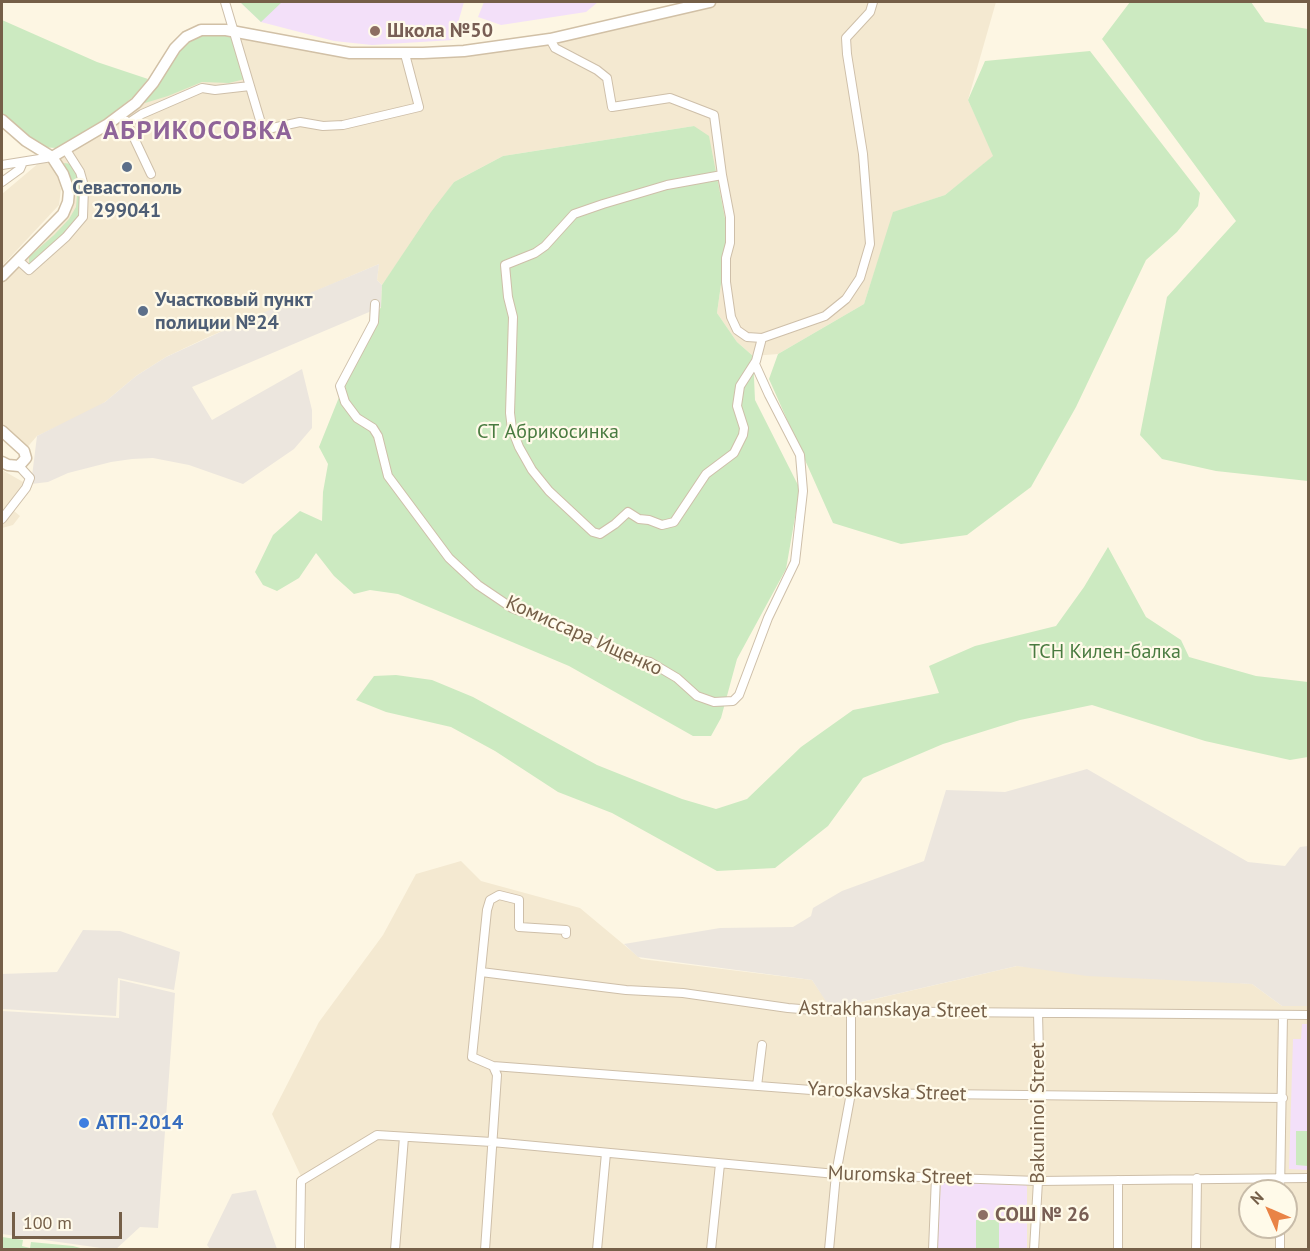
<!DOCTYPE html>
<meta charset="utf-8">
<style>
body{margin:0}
#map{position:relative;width:1310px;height:1251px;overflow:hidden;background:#fdf6e3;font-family:"PT Sans",sans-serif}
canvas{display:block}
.frame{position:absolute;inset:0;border:3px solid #755f48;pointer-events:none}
.north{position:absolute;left:1238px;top:1179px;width:60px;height:60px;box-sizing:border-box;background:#fffae9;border:2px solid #c8bca9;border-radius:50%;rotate:315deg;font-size:16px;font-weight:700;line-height:24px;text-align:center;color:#755f48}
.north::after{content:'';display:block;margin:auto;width:21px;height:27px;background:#e98346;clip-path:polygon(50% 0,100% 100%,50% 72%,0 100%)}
.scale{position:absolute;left:12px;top:1212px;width:110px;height:27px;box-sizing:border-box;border:3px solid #755f48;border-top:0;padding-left:8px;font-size:18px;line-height:21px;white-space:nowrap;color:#755f48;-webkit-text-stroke:4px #fffae9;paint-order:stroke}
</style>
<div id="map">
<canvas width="1310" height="1251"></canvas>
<div class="frame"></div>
<div class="north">N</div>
<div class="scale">100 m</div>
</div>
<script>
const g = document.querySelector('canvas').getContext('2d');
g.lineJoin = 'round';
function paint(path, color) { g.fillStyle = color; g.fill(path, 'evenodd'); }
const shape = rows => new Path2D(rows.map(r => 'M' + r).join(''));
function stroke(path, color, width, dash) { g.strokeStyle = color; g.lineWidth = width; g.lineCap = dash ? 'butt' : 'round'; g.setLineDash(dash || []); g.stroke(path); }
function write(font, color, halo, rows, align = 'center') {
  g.font = font + ' "PT Sans",sans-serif'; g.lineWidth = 4.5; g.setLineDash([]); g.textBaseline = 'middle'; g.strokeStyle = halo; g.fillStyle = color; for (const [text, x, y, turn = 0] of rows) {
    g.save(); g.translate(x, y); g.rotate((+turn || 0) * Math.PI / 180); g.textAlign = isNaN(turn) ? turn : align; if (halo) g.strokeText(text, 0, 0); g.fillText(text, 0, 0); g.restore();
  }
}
paint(shape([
 [716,2,996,2,968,100,994,156,945,195,894,212,864,304,778,354,753,356,737,342,717,313,728,234,694,126,503,156,454,182,382,285,377,280,379,264,206,338,166,357,136,376,105,402,91,411,37,436,24,451,2,431,2,276,68,202,52,157,108,124,201,29,353,49,467,56],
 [40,162,49,163,56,173,61,189,59,205,2,266,2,194],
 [2,470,32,487,14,511,20,516,13,525,2,528],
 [461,861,481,881,580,908,641,959,812,980,832,1009,1017,966,1252,984,1282,1006,1308,1006,1308,1249,306,1249,306,1187,272,1114,319,1022,383,935,416,874],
 [1250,1191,1286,1191,1286,1227,1250,1227]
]), '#f4e9d1');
paint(shape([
 [379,264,377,280,382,285,381,307,192,387,212,420,302,369,312,410,312,428,294,449,243,484,189,465,153,458,132,459,111,462,68,473,48,482,31,484,37,436,105,402,136,376,166,357,253,317],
 [1087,769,1248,862,1285,866,1300,847,1308,846,1308,1006,1282,1006,1252,984,1087,976,1017,966,831,1009,812,980,638,957,624,944,720,928,793,927,811,916,813,908,842,891,924,861,946,790,1005,792],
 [83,930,120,931,180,952,174,990,118,978,116,1016,2,1009,2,974,57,972],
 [120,980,175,993,158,1228,140,1227,115,1250,2,1234,2,1011,119,1018],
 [256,1190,277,1249,210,1249,207,1245,232,1194]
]), '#ece6de');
paint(shape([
 [240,2,464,2,453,40,372,45,334,41,261,22],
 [484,2,598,2,586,12,501,25,478,17],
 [1302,1024,1308,1024,1308,1170,1289,1169,1293,1039,1301,1039],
 [941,1182,1026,1185,1027,1187,1027,1249,937,1250]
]), '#f3e0f9');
paint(shape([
 [240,2,282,2,261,22],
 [1130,2,1251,2,1265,22,1308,29,1308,481,1216,471,1162,459,1140,435,1167,297,1236,221,1102,39],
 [2,20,97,62,148,79,133,97,105,119,56,148,39,147,2,115],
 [210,32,223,33,233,38,245,79,229,83,202,82,168,96,145,103,143,100,180,45],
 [1090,51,1200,193,1198,206,1177,232,1146,260,1076,407,1031,487,967,535,901,544,833,523,769,379,778,354,864,304,893,212,945,195,993,156,968,100,985,61],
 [694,126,709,136,728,234,717,313,737,342,753,356,755,400,800,489,786,569,737,659,721,718,711,736,693,736,569,666,398,594,370,590,354,594,334,576,316,553,299,578,277,591,263,585,255,572,273,535,300,511,322,521,323,492,328,464,319,447,360,345,381,307,382,285,431,212,454,182,503,156],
 [64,163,72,164,80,180,83,197,80,217,64,234,31,265,29,264,29,257,54,235,69,219,76,207,77,196],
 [1108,547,1146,617,1181,640,1189,657,1256,676,1308,682,1308,757,1290,760,1205,741,1092,705,1020,720,943,744,863,778,828,826,775,868,717,871,612,813,558,792,495,751,451,727,386,712,356,700,374,676,396,675,432,680,473,697,597,765,682,799,716,809,747,799,801,747,853,710,939,693,929,666,975,646,1056,626,1084,587],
 [1296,1131,1308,1131,1308,1166,1296,1165],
 [976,1220,999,1220,999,1249,976,1249],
 [2,1237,23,1240,22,1246,30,1248,31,1242,73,1246,84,1249,2,1249]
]), '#cceac1');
const street = shape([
 [225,2,263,130,300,122,323,126,343,125,419,107,405,54],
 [550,39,555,48,597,70,607,78,612,107,670,98,714,115,722,175,730,217,730,243,726,258,726,282,731,317,737,330,747,337,762,338,825,316,846,299,860,278,870,244,863,154,847,54,846,38,870,12,873,2],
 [126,121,151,174],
 [127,124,142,114,202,88,215,90,250,86],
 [2,165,52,157],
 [722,175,667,185,603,204,574,214,545,246,535,253,505,265,508,297,513,317,510,413,512,429,519,447,532,470,549,491,593,532,600,534,615,524,628,512,639,519,649,520,662,525,674,522,706,474,734,453,743,435,744,428,737,406,740,386,756,361,762,338],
 [2,182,20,169,23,162],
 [18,260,29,270,66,237,83,217,84,186,80,172,66,150],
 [375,304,374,322,340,386,345,402,357,418,373,428,378,436,388,476,449,558,478,585,512,608,576,632,617,655,650,662,677,678,697,696,714,702,733,701,739,695,768,618,795,562,803,491,800,455,769,395,755,364],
 [2,519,26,488,30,478,19,466],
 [481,972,626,990,683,993,788,1008,825,1011,1308,1015],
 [493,1066,851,1093,1283,1098],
 [757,1086,762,1045],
 [1280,1191,1283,1015],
 [300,1250,301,1181,377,1135,492,1142,836,1174,1038,1181,1308,1178],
 [395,1250,404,1137],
 [485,1250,497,1075,493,1066,472,1057,487,910,490,900,499,895,519,900,519,927,566,930,566,934],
 [597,1250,606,1153],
 [711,1250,720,1164],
 [829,1250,836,1174,851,1093,851,1010],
 [933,1250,936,1177],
 [1034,1250,1038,1181,1040,1097,1038,1013],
 [1118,1250,1118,1180],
 [1196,1250,1197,1178],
 [1280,1250,1280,1227]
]);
const secondary = shape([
 [2,120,26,141,52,157,63,174,69,191,68,202,63,214,2,276],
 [52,157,108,124,136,103,153,83,175,48,186,37,201,30,226,30,350,53,423,53,464,51,550,39,710,2],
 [2,431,24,451,26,458,19,466,8,465,2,462]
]);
stroke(street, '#cebfa9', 10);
stroke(secondary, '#d1c0a6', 13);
stroke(street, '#fff', 8);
stroke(secondary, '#fff', 10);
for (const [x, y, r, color] of [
 [375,31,6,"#8d6e63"],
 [127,167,6,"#5c6f8a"],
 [143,311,6,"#5c6f8a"],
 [84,1123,6,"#3f7fe0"],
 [983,1215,6,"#8d6e63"]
]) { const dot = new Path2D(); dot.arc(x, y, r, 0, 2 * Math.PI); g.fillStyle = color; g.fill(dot); stroke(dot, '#fffae9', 2); }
write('bold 20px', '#785e54', '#fffae9', [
 ["Школа №50",387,31],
 ["СОШ № 26",995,1215]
], 'left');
write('bold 20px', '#4e5e75', '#fffae9', [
 ["Севастополь",127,188],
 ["299041",127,211],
 ["Участковый пункт",155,300,"left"],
 ["полиции №24",155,323,"left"]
]);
write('20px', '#497b40', '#fffae9', [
 ["СТ Абрикосинка",548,432],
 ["ТСН Килен-балка",1105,652]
]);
write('20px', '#755f48', '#fffae9', [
 ["Комиссара Ищенко",584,636,24],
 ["Astrakhanskaya Street",893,1010,1],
 ["Yaroskavska Street",887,1092,2],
 ["Bakuninoi Street",1038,1113,-90],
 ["Muromska Street",900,1176,2]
]);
write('bold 20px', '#366cbe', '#fffae9', [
 ["АТП-2014",96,1123]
], 'left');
g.letterSpacing = '1.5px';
write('bold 26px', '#8f6499', '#fffae9', [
 ["АБРИКОСОВКА",198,132]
]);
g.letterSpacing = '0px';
</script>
